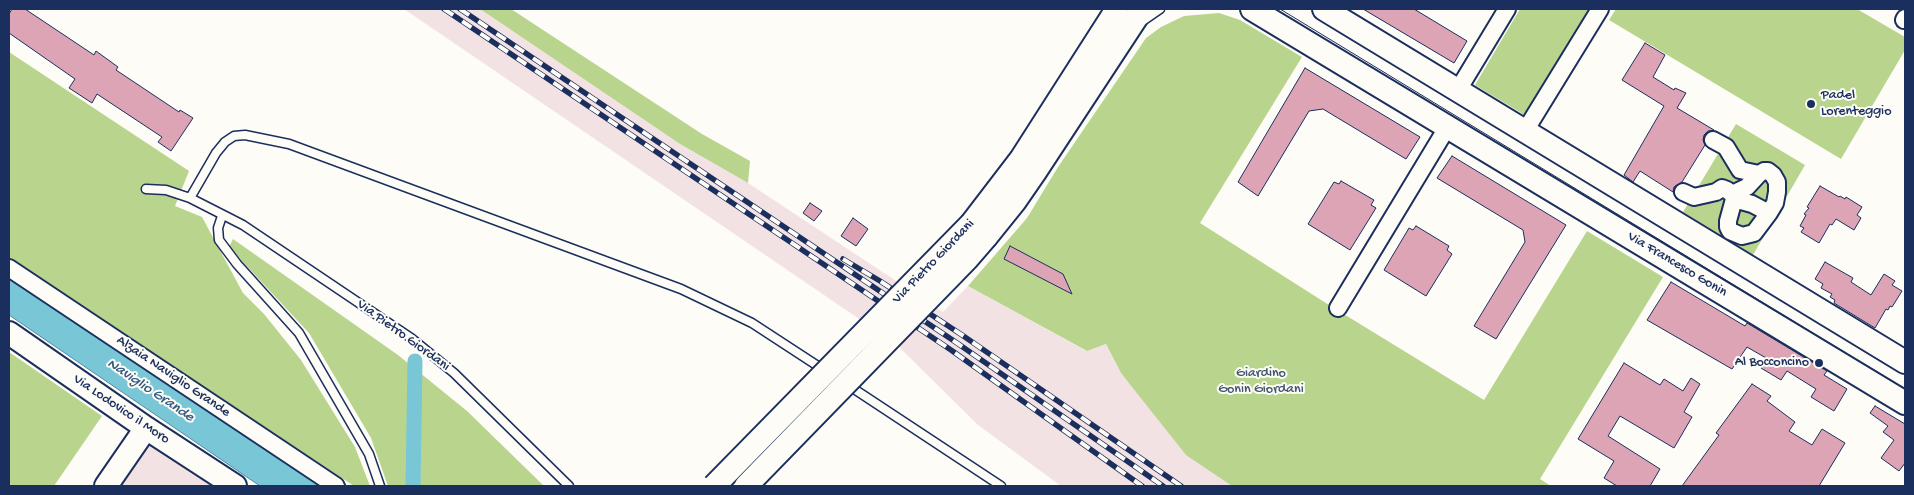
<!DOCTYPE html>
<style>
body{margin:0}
#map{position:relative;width:1914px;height:495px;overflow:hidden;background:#fdfcf7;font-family:"Gochi Hand",sans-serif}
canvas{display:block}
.frame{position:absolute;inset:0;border:10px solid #1b2f5e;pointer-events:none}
</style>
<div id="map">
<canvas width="1914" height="495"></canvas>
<div class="frame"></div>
</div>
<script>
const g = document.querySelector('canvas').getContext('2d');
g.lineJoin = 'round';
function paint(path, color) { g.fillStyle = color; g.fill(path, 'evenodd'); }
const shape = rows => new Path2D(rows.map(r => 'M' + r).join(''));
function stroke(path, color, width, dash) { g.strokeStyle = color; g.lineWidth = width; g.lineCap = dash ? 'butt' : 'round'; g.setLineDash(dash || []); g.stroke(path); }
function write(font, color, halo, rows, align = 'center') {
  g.font = font + ' "Gochi Hand",sans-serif'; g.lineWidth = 4; g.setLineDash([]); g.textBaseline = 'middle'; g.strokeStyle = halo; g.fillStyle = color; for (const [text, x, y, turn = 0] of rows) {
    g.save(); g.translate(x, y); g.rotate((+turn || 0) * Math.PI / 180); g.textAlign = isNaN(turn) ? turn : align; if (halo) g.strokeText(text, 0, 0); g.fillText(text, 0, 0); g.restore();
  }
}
paint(shape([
 [404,9,480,9,680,144,748,183,943,312,968,286,1086,351,1106,344,1121,373,1232,486,1061,486,978,425,896,344],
 [146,433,226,486,109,486]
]), '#f3e2e3');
paint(shape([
 [480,9,511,9,702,134,750,161,748,183,680,144],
 [1520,9,1594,9,1528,117,1475,85],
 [1616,9,1857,9,1905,37,1905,50,1841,159,1609,20],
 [1219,13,1240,20,1302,57,1200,223,1329,305,1484,400,1587,231,1663,277,1540,479,1551,486,1232,486,1186,455,1121,373,1106,344,1087,351,968,286,1027,218,1058,167,1146,38,1161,27,1184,16],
 [9,52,189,171,175,206,202,217,243,293,264,314,301,360,355,447,370,486,354,486,9,258],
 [1736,124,1805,165,1753,255,1683,212],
 [233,239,398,355,467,411,544,486,388,486,371,438,309,333,229,247],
 [9,352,102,416,54,486,9,486]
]), '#b9d58d');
const water = shape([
 [9,276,326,486,260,486,9,315,9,276]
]);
paint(water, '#79c6d7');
stroke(water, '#538aa7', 1);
stroke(shape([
 [413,486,415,361]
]), '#79c6d7', 15);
const building = shape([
 [12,9,25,9,94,55,96,51,118,67,116,70,179,112,180,110,193,118,171,151,158,142,162,137,97,94,92,103,69,88,75,79,9,33,9,14,12,9],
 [1363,9,1414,9,1467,41,1454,63,1363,9],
 [1645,43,1665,55,1653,77,1674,90,1675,88,1686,93,1677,108,1714,130,1708,131,1704,135,1703,140,1705,145,1682,182,1674,187,1673,192,1640,171,1633,182,1624,175,1664,106,1622,80,1645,43],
 [1305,68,1420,137,1406,159,1323,109,1309,111,1258,196,1238,182,1305,68],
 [1452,156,1566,225,1496,339,1474,326,1525,242,1523,230,1437,178,1452,156],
 [1341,181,1374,200,1371,205,1376,208,1350,250,1308,224,1334,182,1339,184,1341,181],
 [1820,186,1839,197,1840,196,1845,199,1846,197,1862,207,1857,215,1861,218,1854,230,1836,219,1832,225,1830,224,1819,243,1801,232,1804,228,1800,226,1806,215,1804,214,1809,208,1807,207,1820,186],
 [810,203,822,211,814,221,803,213,810,203],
 [853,218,868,229,856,246,841,236,853,218],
 [1416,226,1449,246,1447,250,1452,254,1426,296,1384,270,1409,228,1413,230,1416,226],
 [1010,246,1063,274,1072,294,1004,259,1010,246],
 [1825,262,1853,278,1851,282,1871,295,1884,274,1895,281,1892,285,1902,291,1892,307,1890,306,1888,310,1886,309,1875,328,1834,303,1835,300,1830,297,1832,294,1821,288,1823,284,1815,279,1825,262],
 [1671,282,1745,326,1747,323,1827,371,1824,375,1847,389,1834,411,1811,397,1816,389,1787,371,1781,380,1761,368,1766,358,1747,347,1732,369,1647,320,1671,282],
 [1624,363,1660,385,1664,379,1683,391,1691,378,1700,384,1684,412,1692,417,1674,448,1620,416,1608,436,1660,469,1650,486,1617,486,1604,478,1614,461,1578,439,1624,363],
 [1752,384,1771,396,1767,401,1795,422,1789,431,1812,445,1822,429,1845,443,1819,486,1682,486,1719,435,1716,433,1752,384],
 [1875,406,1905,424,1905,463,1899,471,1881,458,1894,440,1883,432,1888,426,1870,413,1875,406]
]);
paint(building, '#dca4b5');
stroke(building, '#1b2f5e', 1);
const lane = shape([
 [1144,20,1160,9],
 [146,189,166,190,190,198,243,225,411,338,454,373,569,486],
 [190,198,216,153,225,142,234,136,245,135,289,144,681,289,752,323,824,370],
 [222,216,218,228,219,240,237,264,299,333,369,454,380,486],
 [848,385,1001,486]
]);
const street = shape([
 [1904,20,1905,18],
 [1458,90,1507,9],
 [1525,131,1600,9],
 [1683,192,1694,197,1716,192,1722,188,1727,190,1732,194,1734,199,1728,221,1728,227,1730,231,1742,236,1754,233,1769,213,1775,203,1777,192,1777,182,1773,175,1768,171,1764,171,1759,174,1740,170,1726,147,1713,140],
 [1732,194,1747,187,1759,174],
 [1734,199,1752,204,1769,213],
 [9,268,336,486],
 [1338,308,1448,126]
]);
const secondary = shape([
 [1252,9,1905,403],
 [1324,9,1905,362],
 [972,223,1021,159,1117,9],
 [986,237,1015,201,1035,172,1142,9],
 [9,333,146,428,235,486],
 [106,486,146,428]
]);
stroke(lane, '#1b2f5e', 11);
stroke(street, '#1b2f5e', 20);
stroke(secondary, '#1b2f5e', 26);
stroke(lane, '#fdfcf7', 8);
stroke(street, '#fdfcf7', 16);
stroke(secondary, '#fdfcf7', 22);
stroke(shape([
 [1280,9,1905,389]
]), '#1b2f5e', 1);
const rail = shape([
 [444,9,951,350,1142,486],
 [460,9,957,343,1163,486],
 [843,259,880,281,962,335,1181,486]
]);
stroke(rail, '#1b2f5e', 5.5);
stroke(rail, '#fdfcf7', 4, [11]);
const secondaryBridge = shape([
 [714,486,972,223],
 [746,486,967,259,986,237]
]);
stroke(secondaryBridge, '#1b2f5e', 26, []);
stroke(secondaryBridge, '#fdfcf7', 22);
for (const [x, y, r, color] of [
 [1811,104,5,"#1b2f5e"],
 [1819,363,5,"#1b2f5e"]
]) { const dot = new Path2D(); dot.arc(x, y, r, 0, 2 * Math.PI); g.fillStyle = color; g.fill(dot); stroke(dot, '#fdfcf7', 2); }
write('14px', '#1b2f5e', '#fdfcf7', [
 ["Padel",1821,96],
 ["Lorenteggio",1821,112],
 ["Al Bocconcino",1809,363,"right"]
], 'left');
write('14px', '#1b2f5e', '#fdfcf7', [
 ["Via Pietro Giordani",934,262,-46],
 ["Via Francesco Gonin",1677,265,31],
 ["Via Pietro Giordani",403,336,36],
 ["Alzaia Naviglio Grande",173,377,34],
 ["Via Lodovico il Moro",121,410,34]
]);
write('14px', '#42586a', '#fdfcf7', [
 ["Giardino",1261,374],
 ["Gonin Giordani",1261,390]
]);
write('italic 15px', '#375c82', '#fdfcf7', [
 ["Naviglio Grande",150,391,34]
]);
</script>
